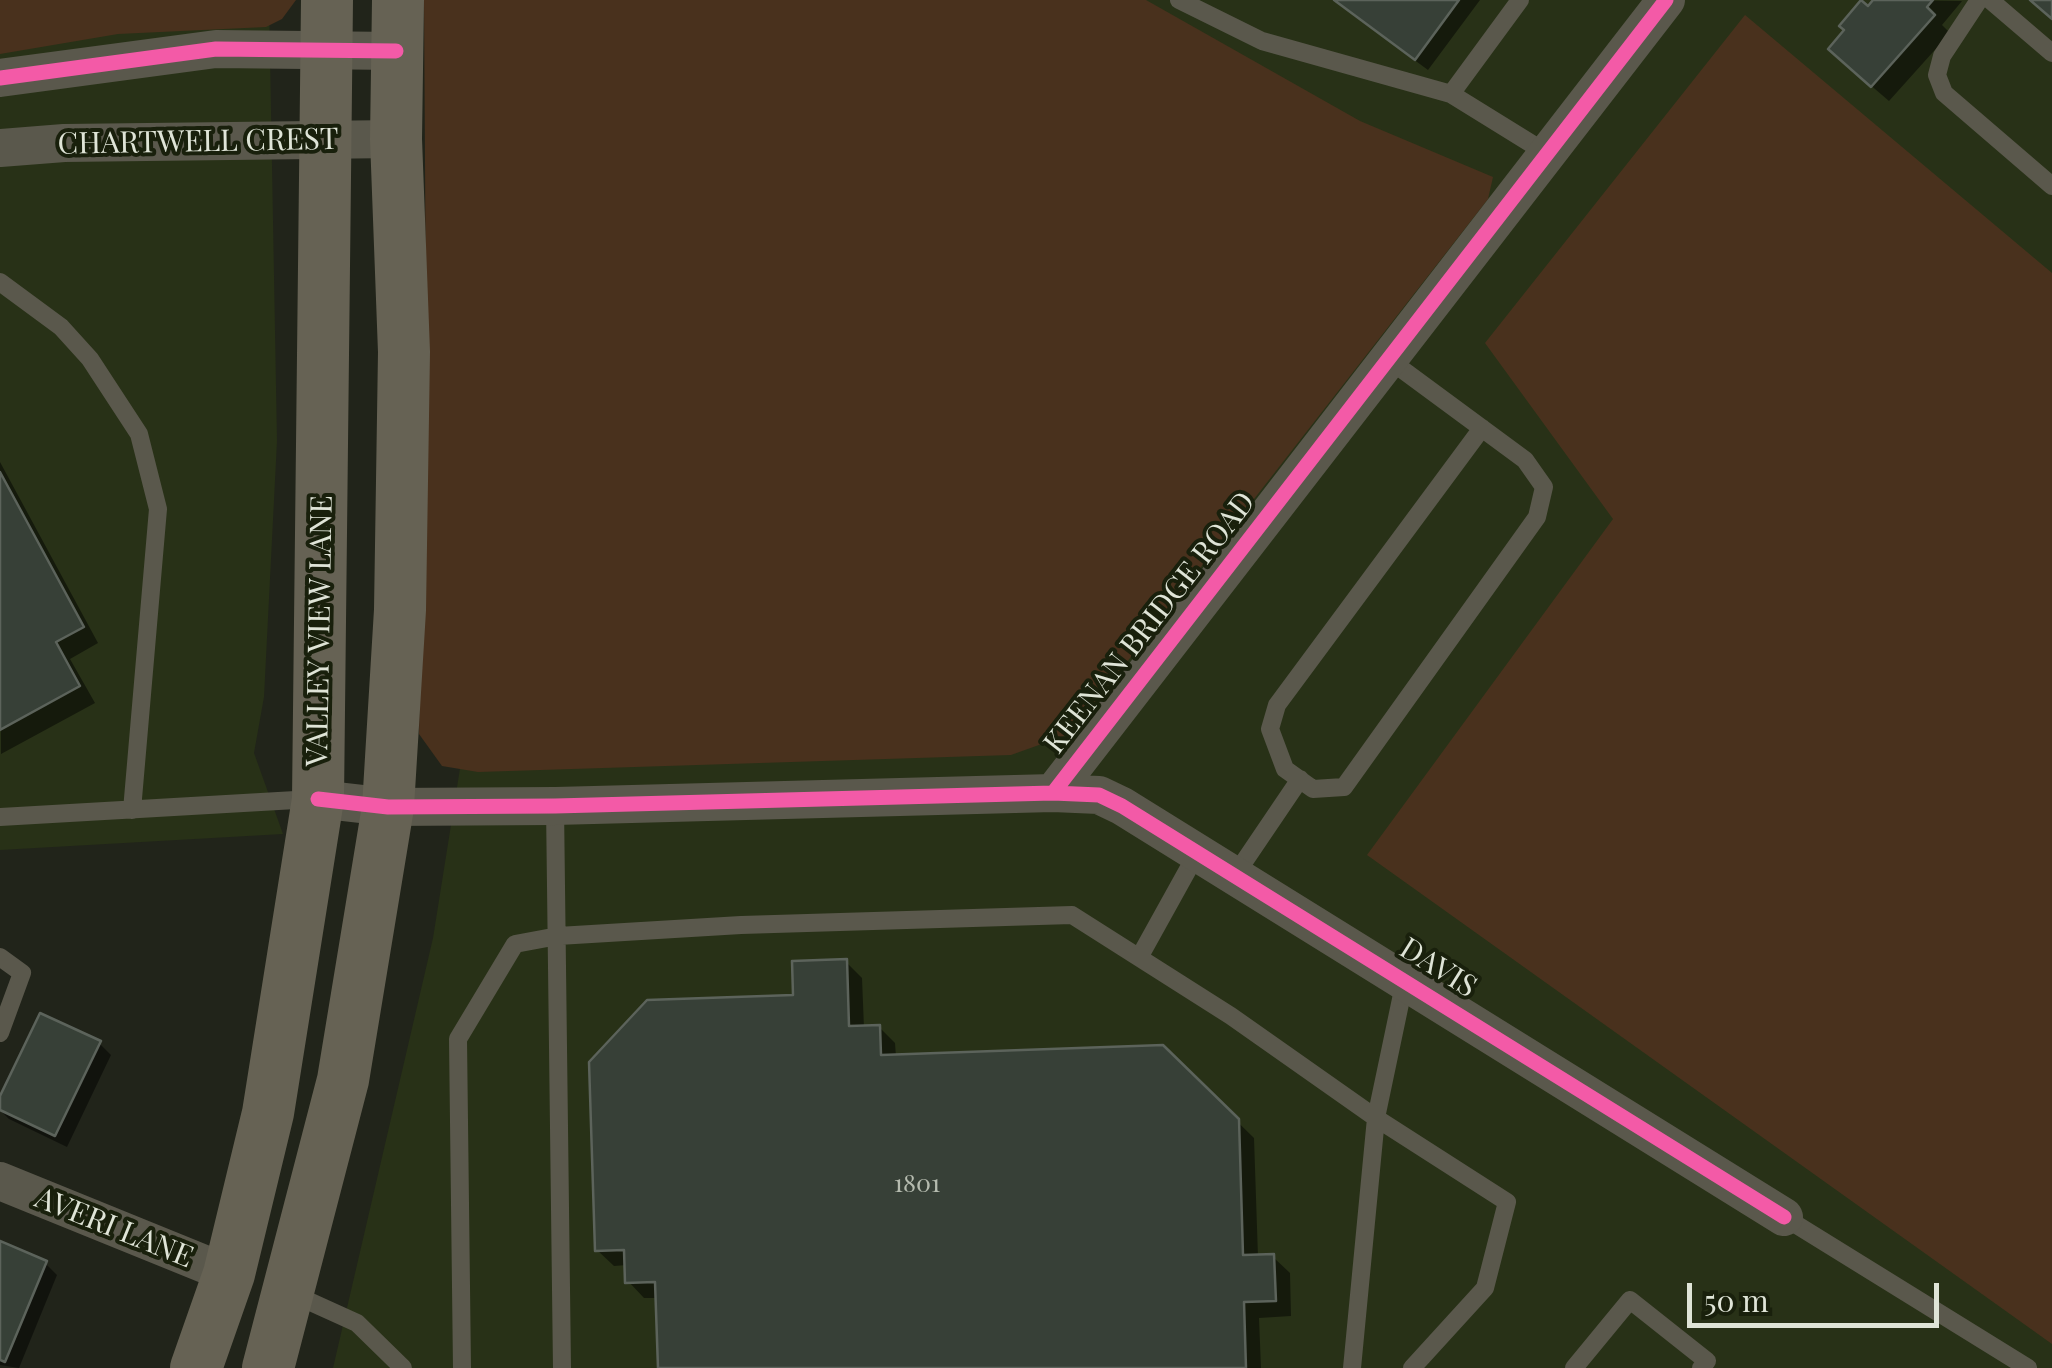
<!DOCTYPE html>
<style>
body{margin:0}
#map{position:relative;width:2052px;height:1368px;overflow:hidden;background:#21241a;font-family:"Playfair Display",serif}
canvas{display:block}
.scale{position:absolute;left:1687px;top:1283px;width:252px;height:45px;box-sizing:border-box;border:5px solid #dfe4d7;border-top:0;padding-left:12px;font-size:30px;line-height:35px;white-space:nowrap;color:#dfe4d7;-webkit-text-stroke:8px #19200c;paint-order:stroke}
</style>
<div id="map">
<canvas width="2052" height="1368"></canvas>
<div class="scale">50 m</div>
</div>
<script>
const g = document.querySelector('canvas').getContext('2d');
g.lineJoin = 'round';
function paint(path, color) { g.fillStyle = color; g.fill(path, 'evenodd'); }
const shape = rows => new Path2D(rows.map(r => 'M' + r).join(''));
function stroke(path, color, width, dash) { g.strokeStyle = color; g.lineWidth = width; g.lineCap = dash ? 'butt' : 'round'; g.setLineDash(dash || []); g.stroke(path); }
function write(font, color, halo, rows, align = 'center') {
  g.font = font + ' "Playfair Display",serif'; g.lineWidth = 8; g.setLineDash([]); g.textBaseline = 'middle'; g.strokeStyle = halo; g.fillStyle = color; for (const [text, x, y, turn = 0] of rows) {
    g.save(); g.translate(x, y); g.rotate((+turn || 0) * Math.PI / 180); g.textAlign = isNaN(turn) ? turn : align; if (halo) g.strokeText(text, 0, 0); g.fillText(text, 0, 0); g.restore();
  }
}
paint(shape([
 [0,0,269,0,277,441,264,697,254,753,283,834,0,850],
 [470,0,2052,0,2052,1368,333,1368,433,938,465,737]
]), '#283117');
paint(shape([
 [0,0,296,0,282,19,266,27,118,34,0,54],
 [424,0,1146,0,1360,121,1493,177,1488,199,1091,708,1064,736,1011,755,478,772,442,766,419,734,426,324],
 [1745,15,2052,273,2052,1344,1367,855,1613,519,1485,343]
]), '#49311d');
paint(shape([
 [1333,0,1480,0,1428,70],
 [1877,0,1962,1,1942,25,1950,33,1889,101,1847,65,1868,10],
 [0,462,98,643,70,659,95,703,1,754],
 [846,962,862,978,864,1028,879,1027,895,1043,896,1057,1162,1048,1254,1138,1258,1257,1273,1257,1290,1273,1291,1316,1259,1318,1261,1368,660,1368,658,1298,644,1298,628,1281,627,1265,614,1266,597,1250,795,997],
 [99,1043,111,1055,67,1147,9,1119,0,1110,0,1101],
 [0,1244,45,1263,57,1275,19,1368,0,1365]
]), '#0007');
const building = shape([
 [1334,0,1459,0,1415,60,1334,0],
 [1861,0,1868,6,1873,0,1933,0,1927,7,1935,15,1871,87,1828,49,1844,30,1839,26,1861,0],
 [2030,0,2052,0,2052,19,2030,0],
 [0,472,84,627,56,642,80,686,0,730,0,472],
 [847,959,849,1026,880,1025,881,1055,1163,1045,1239,1119,1243,1255,1274,1254,1276,1301,1244,1302,1246,1368,658,1368,655,1282,625,1283,624,1250,595,1251,589,1062,647,1000,793,995,792,961,847,959],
 [40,1013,101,1041,55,1136,0,1110,0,1096,40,1013],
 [0,1241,47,1261,5,1362,0,1360,0,1241]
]);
paint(building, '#374037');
stroke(building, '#5c635b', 2.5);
stroke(shape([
 [1179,0,1262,41,1451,94,1520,0],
 [1979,0,1942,56,1937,75,1944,93,2052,186],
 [1990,0,2052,53],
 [1451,94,1548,154],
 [0,282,61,327,90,359,139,434,158,509,132,810],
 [1388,359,1525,460,1544,487,1537,517,1344,787,1313,789,1285,769,1270,729,1277,705,1482,428],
 [555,806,562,1368],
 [0,817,313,799],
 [1233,878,1300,779],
 [1140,956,1196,855],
 [0,957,22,973,0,1033],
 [1405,980,1376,1118,1507,1202,1485,1288,1412,1368],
 [1784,1217,2028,1368],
 [293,1294,357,1323,403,1368],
 [462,1368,458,1039,515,944,558,936,741,925,1072,915,1231,1016,1376,1118,1352,1368],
 [1574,1368,1630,1300,1707,1361,1701,1368]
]), '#5a584c', 18);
stroke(shape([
 [0,78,216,49,396,51],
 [0,148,64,143,396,139],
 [1053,793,1099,795,1122,806,1784,1217],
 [318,799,388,807,555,806,1053,793,1666,0],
 [0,1181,229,1274]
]), '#5a584c', 38);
stroke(shape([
 [196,1368,229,1274,268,1113,318,799,327,0],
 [268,1368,343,1080,388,807,400,610,404,352,396,139,398,0]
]), '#666254', 52);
stroke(shape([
 [0,78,216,49,396,51],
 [1053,793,1099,795,1122,806,1784,1217],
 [318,799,388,807,555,806,1053,793,1666,0]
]), '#f35aa7', 15);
write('25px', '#b5bbaf', null, [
 ["1801",917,1184]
]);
write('30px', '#dfe4d7', '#19200c', [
 ["CHARTWELL CREST",198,142,-1],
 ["KEENAN BRIDGE ROAD",1150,623,-52],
 ["VALLEY VIEW LANE",320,631,-89],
 ["DAVIS",1438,968,32],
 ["AVERI LANE",114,1228,22]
]);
</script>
